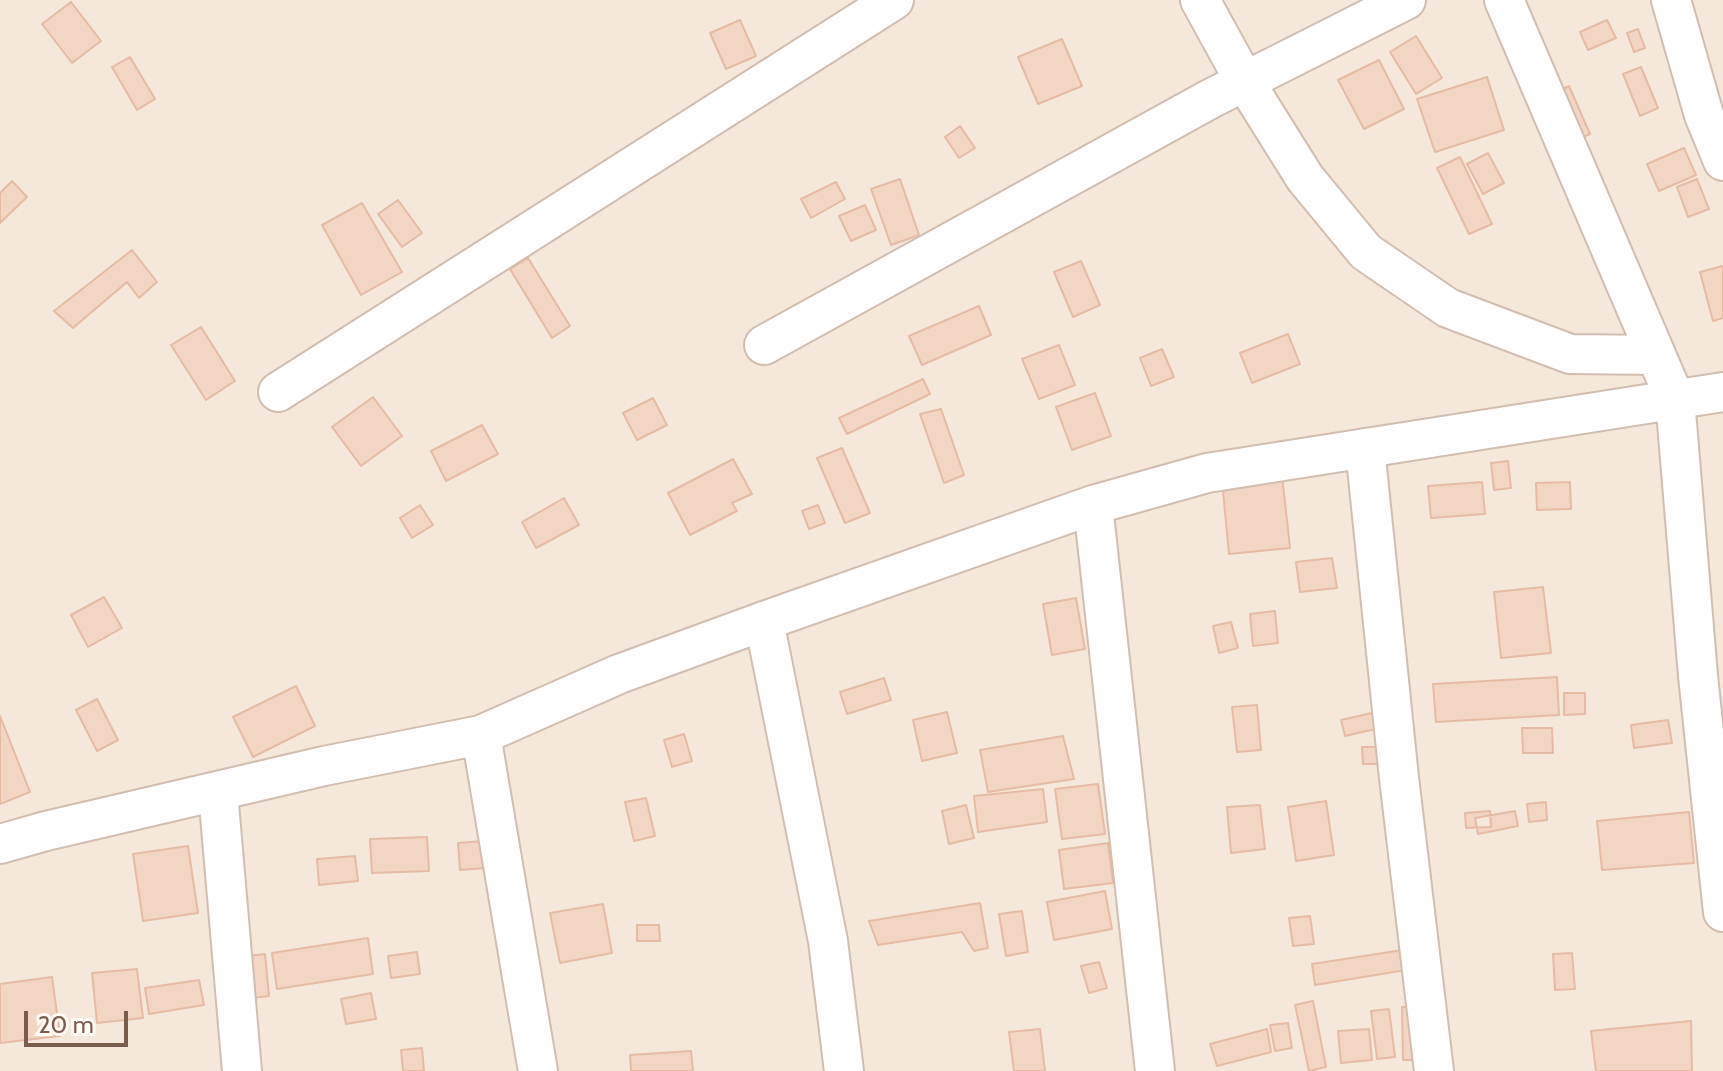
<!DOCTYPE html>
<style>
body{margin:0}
#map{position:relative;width:1723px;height:1071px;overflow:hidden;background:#fdf6ec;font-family:Cabin,sans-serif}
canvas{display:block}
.scale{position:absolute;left:24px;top:1011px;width:104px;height:36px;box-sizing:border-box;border:4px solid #7a5c4d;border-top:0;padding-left:10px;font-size:24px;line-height:28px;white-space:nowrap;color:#7a5c4d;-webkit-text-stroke:6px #fffaf3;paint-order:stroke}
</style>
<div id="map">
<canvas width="1723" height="1071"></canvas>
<div class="scale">20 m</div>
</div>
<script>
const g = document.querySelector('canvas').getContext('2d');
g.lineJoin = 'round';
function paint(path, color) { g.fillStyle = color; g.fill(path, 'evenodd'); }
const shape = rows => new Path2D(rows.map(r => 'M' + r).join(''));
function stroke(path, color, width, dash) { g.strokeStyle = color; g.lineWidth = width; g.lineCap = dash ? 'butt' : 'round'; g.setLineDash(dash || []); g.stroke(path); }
paint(shape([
 [0,0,1723,0,1723,1071,0,1071]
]), '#f5e8da');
const building = shape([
 [71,2,101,41,72,63,42,24,71,2],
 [740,20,756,56,726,69,710,33,740,20],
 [1607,20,1616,38,1588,50,1580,32,1607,20],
 [1638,29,1645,48,1634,52,1627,33,1638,29],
 [1416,36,1442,78,1416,94,1390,52,1416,36],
 [1062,39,1082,86,1038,104,1018,57,1062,39],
 [130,57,155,99,137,110,112,67,130,57],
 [1379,60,1404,109,1364,129,1338,80,1379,60],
 [1641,67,1658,108,1640,116,1623,74,1641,67],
 [1487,77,1504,130,1435,152,1417,99,1487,77],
 [1569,86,1590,134,1569,143,1547,96,1569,86],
 [960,126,975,148,959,158,945,137,960,126],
 [1684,148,1696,175,1659,191,1647,164,1684,148],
 [1488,153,1504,183,1483,194,1467,164,1488,153],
 [1460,157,1492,224,1469,234,1437,168,1460,157],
 [900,179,919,235,891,245,871,189,900,179],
 [1697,179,1709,209,1688,217,1677,187,1697,179],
 [12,181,27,197,0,223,0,193,12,181],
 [836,182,845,199,811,218,801,199,836,182],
 [398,200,422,233,402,247,378,214,398,200],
 [362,203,402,272,361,295,322,225,362,203],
 [865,205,876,230,851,241,839,216,865,205],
 [132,250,157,282,139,298,127,282,73,328,54,311,132,250],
 [528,258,570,326,552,338,510,269,528,258],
 [1081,261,1100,305,1073,317,1054,272,1081,261],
 [1723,266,1723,318,1713,321,1700,272,1723,266],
 [979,306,991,335,922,365,909,336,979,306],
 [201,327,235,381,206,400,171,345,201,327],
 [1288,334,1300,364,1252,383,1240,353,1288,334],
 [1059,345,1075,385,1039,399,1022,359,1059,345],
 [1162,349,1174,377,1151,386,1140,358,1162,349],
 [923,379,930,394,847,434,839,418,923,379],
 [1095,393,1111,436,1072,450,1056,407,1095,393],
 [373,397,402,436,361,466,332,427,373,397],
 [653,398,667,425,637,440,623,413,653,398],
 [941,409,964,475,944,483,920,414,941,409],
 [482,425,498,454,446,481,431,451,482,425],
 [842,448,870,513,845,523,817,458,842,448],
 [733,459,752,494,732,503,737,511,690,535,668,493,733,459],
 [1508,461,1511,488,1494,490,1491,463,1508,461],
 [1282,475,1290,548,1229,554,1222,481,1282,475],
 [1482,482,1485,514,1431,518,1428,486,1482,482],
 [1570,482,1571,509,1537,510,1536,483,1570,482],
 [564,498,579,525,536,548,522,522,564,498],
 [420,505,433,525,412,538,400,518,420,505],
 [818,505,825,523,809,529,802,511,818,505],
 [1332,558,1337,588,1300,592,1296,562,1332,558],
 [1543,587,1551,653,1501,658,1494,592,1543,587],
 [104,597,122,628,88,647,71,615,104,597],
 [1076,598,1085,649,1052,655,1043,604,1076,598],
 [1275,611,1278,643,1253,646,1250,614,1275,611],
 [1231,622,1238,648,1219,653,1213,626,1231,622],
 [1557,677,1559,715,1436,722,1433,684,1557,677],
 [884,678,891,700,847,714,840,692,884,678],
 [296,686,315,726,253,757,233,717,296,686],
 [1564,693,1585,693,1585,714,1564,715,1564,693],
 [97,699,118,740,97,751,76,710,97,699],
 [1257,705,1261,750,1237,752,1232,707,1257,705],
 [947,712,957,753,922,761,913,720,947,712],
 [1376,712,1380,728,1345,736,1341,720,1376,712],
 [0,716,30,792,0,804,0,716],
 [1668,720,1672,743,1634,748,1631,725,1668,720],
 [1522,728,1552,728,1553,753,1523,753,1522,728],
 [684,734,692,761,672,767,664,740,684,734],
 [1063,736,1074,779,988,792,980,750,1063,736],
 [1362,747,1387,747,1388,764,1363,764,1362,747],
 [1098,784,1105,834,1062,839,1055,789,1098,784],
 [1043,789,1047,822,978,832,974,796,1043,789],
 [646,798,655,836,634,841,625,802,646,798],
 [1326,801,1334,855,1296,861,1288,807,1326,801],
 [1546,802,1547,820,1529,822,1527,804,1546,802],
 [966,805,974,838,949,844,942,811,966,805],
 [1260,805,1265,849,1231,853,1227,807,1260,805],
 [1490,811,1491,827,1466,828,1465,813,1490,811],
 [1515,811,1518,826,1478,834,1475,818,1515,811],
 [1689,812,1694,863,1602,870,1597,821,1689,812],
 [427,837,429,871,372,873,370,839,427,837],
 [483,841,485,868,460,870,458,843,483,841],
 [1108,843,1113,883,1064,889,1059,850,1108,843],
 [188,846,198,913,143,921,133,854,188,846],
 [355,856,358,881,319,885,317,859,355,856],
 [1105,891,1112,929,1054,940,1047,902,1105,891],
 [980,903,988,948,974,951,962,932,878,945,869,921,980,903],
 [603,904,612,953,560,963,550,913,603,904],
 [1022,911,1028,952,1006,956,999,914,1022,911],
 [1310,916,1314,944,1293,946,1289,918,1310,916],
 [637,925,659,925,660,941,637,941,637,925],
 [368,938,373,974,277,989,272,953,368,938],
 [1409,949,1412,969,1315,985,1312,964,1409,949],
 [417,952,420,974,391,978,388,956,417,952],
 [1572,953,1575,989,1555,990,1553,954,1572,953],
 [265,954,269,996,244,999,239,957,265,954],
 [1099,962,1107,988,1089,993,1081,966,1099,962],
 [137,969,143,1018,97,1023,92,973,137,969],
 [52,977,60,1036,0,1043,0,984,52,977],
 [199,980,204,1005,149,1014,145,988,199,980],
 [371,993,376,1019,346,1024,341,999,371,993],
 [1313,1001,1326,1067,1309,1071,1295,1005,1313,1001],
 [1402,1007,1419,1007,1420,1060,1403,1060,1402,1007],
 [1389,1009,1395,1057,1377,1059,1371,1011,1389,1009],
 [1691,1021,1692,1071,1596,1071,1591,1031,1691,1021],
 [1288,1023,1292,1048,1275,1051,1270,1025,1288,1023],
 [1040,1029,1045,1071,1014,1071,1009,1032,1040,1029],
 [1267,1029,1271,1052,1217,1066,1210,1044,1267,1029],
 [1369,1029,1372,1060,1341,1063,1338,1031,1369,1029],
 [422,1048,424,1071,403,1071,401,1050,422,1048],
 [691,1051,693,1071,631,1071,630,1055,691,1051]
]);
paint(building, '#f3d5c3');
stroke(building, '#e6bba3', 2);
const minor = shape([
 [1200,0,1245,82,1305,178,1366,252,1448,308,1570,354,1656,355],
 [1504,0,1675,399,1698,676,1723,912],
 [1671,0,1704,115,1723,161],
 [764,345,1210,99,1406,0],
 [278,392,894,0],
 [1365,448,1399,778,1434,1071],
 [1093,505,1155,1071],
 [764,621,828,941,844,1071],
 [481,735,538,1071],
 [218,792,242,1071],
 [0,844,46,831,324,766,481,735,619,674,764,621,1093,505,1207,473,1723,392]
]);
stroke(minor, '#d1beb0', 42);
stroke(minor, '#fff', 38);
</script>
